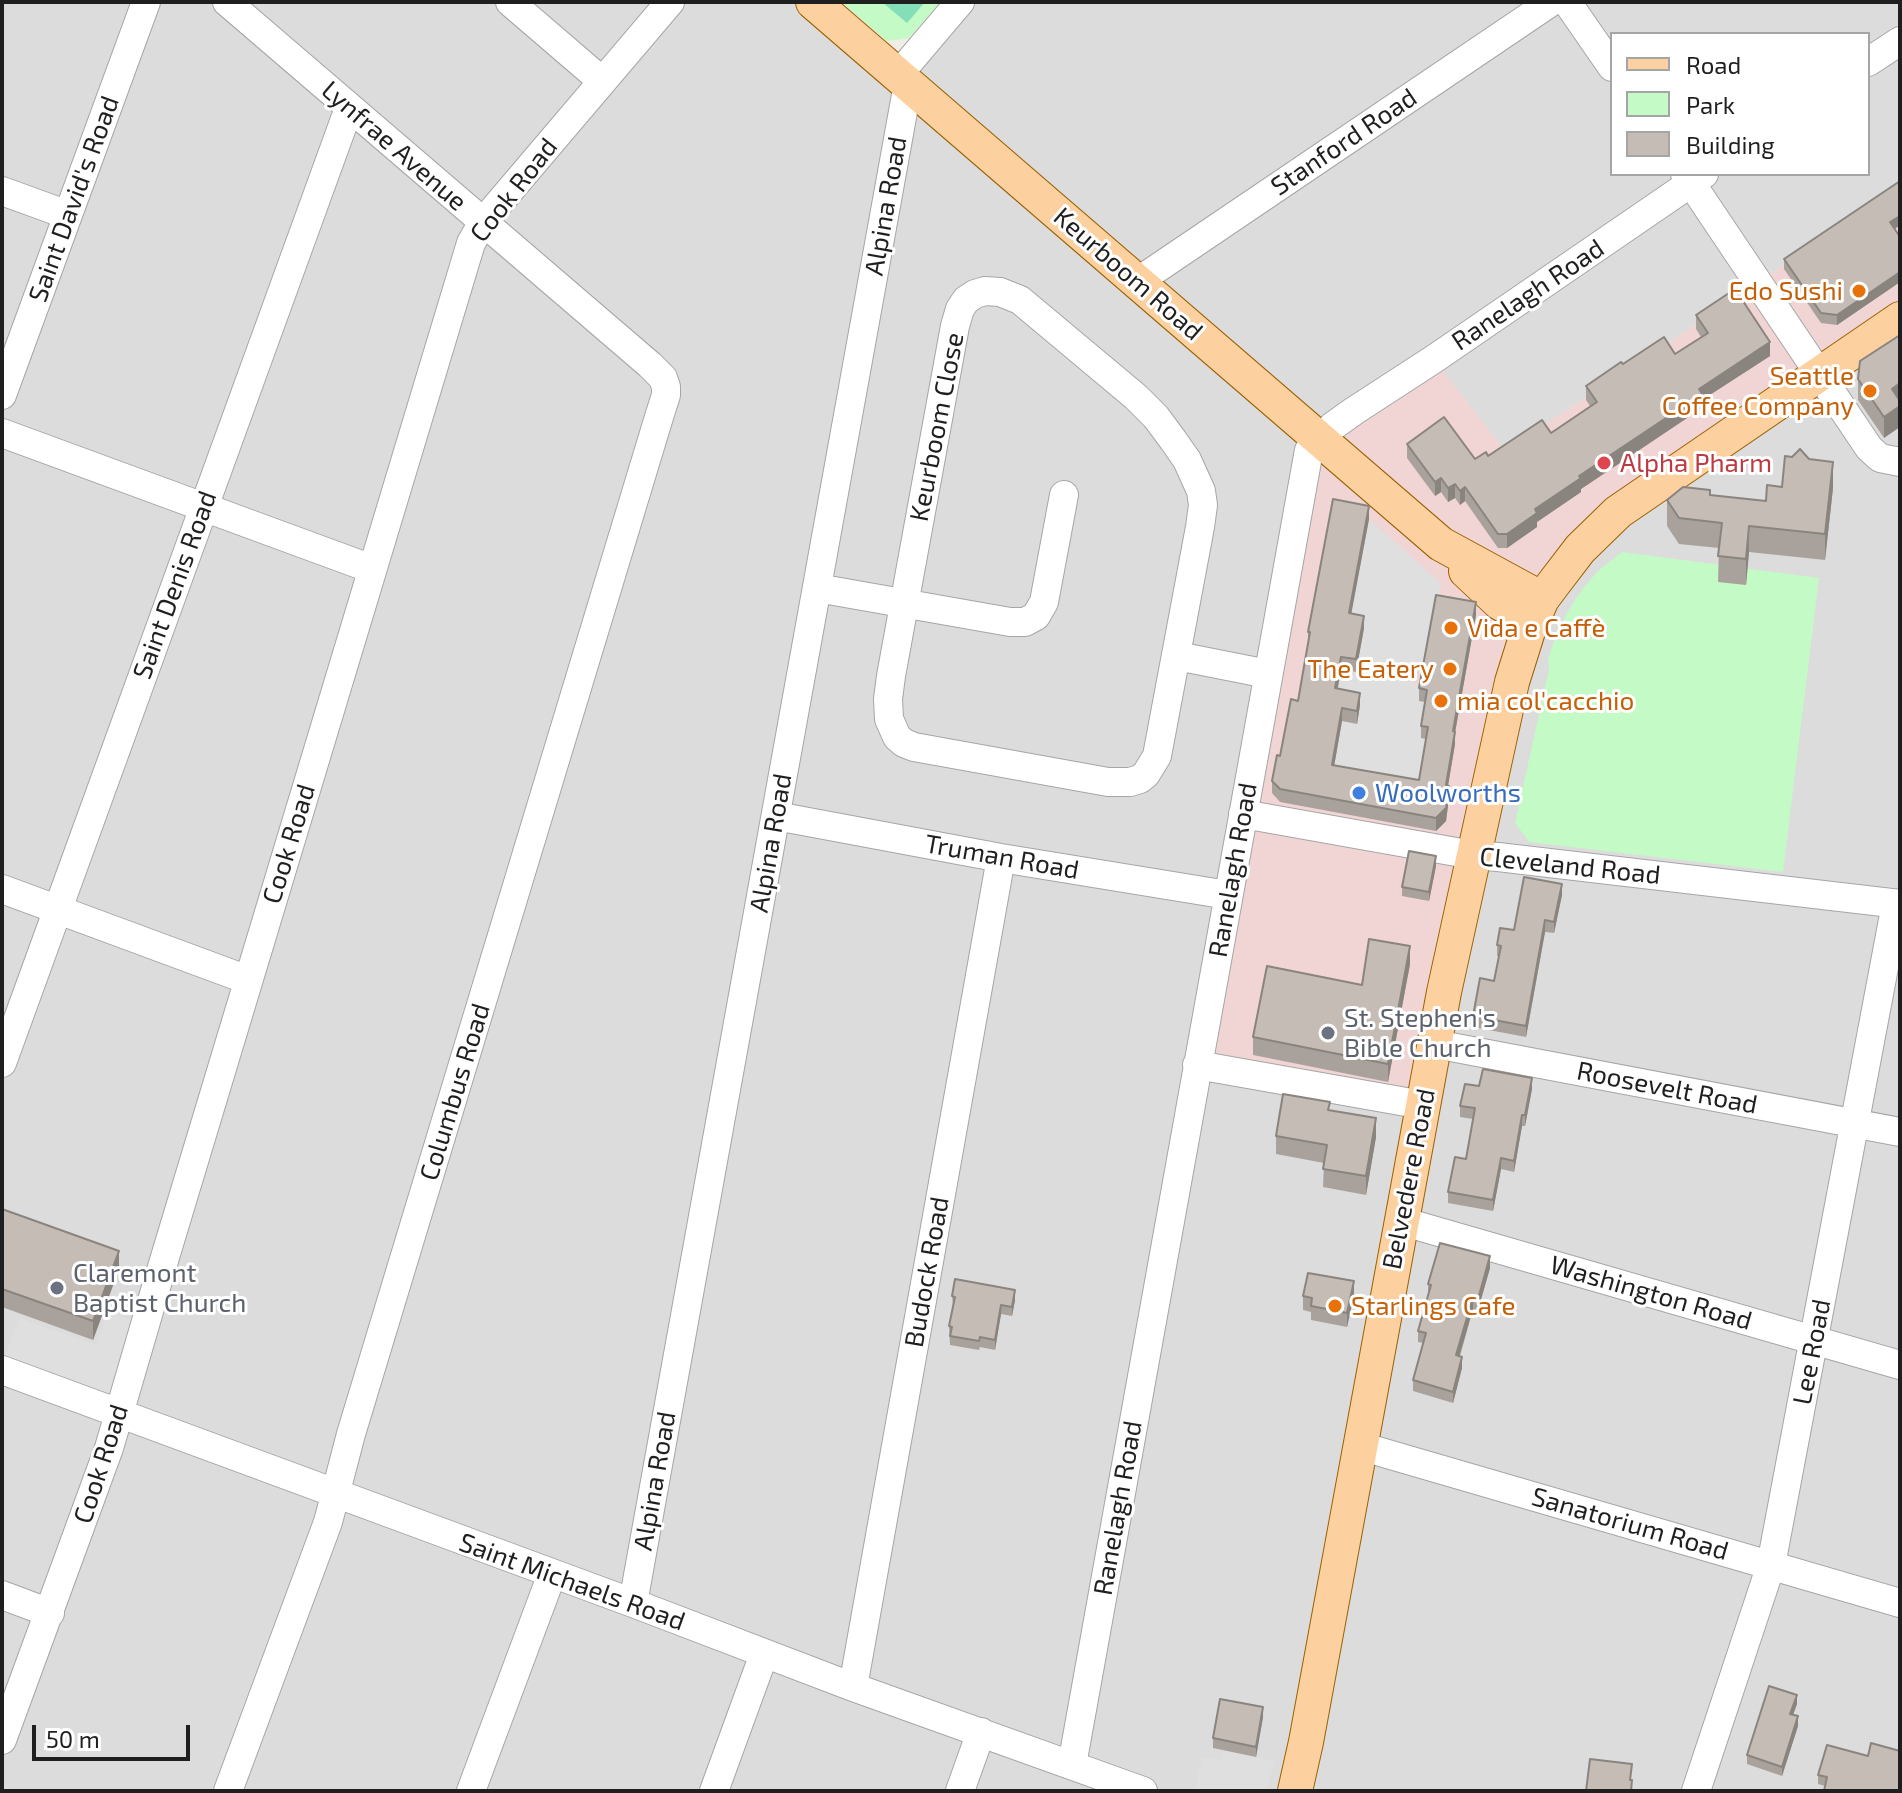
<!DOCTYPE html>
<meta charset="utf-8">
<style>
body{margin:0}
#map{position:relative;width:1902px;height:1793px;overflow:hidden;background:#f0ece6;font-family:"Exo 2",sans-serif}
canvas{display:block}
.frame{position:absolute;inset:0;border:4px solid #1f1f1f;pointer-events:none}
.legend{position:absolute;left:1610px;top:32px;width:260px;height:144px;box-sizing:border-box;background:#fff;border:2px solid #a5a5a5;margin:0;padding:10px 14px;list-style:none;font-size:24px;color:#1f1f1f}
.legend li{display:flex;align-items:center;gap:16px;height:40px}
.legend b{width:40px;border:2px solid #a5a5a5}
.scale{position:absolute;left:32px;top:1725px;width:158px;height:36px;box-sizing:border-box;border:4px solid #1f1f1f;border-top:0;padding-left:10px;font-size:24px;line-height:28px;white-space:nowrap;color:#1f1f1f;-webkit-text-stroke:6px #fff;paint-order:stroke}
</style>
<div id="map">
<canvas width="1902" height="1793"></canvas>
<div class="frame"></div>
<ul class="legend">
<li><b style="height:10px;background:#fcd09f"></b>Road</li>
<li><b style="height:22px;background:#c3fac5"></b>Park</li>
<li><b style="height:22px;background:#c5bcb5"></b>Building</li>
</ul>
<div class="scale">50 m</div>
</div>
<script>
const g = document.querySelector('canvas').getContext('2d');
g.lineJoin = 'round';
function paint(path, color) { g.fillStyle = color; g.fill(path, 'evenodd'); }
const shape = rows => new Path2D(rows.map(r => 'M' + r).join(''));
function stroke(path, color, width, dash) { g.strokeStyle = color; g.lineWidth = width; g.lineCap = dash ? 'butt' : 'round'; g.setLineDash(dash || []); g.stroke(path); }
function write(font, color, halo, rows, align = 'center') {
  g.font = font + ' "Exo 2",sans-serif'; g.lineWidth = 6; g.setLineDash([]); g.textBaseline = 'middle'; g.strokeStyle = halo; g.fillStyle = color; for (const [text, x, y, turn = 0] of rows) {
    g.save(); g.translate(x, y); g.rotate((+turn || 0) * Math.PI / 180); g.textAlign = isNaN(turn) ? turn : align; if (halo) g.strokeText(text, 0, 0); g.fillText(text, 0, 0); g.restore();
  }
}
paint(shape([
 [2,2,813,2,898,75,960,2,1900,2,1900,182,1758,283,1504,452,1512,682,1569,562,1900,319,1900,1791,2,1791],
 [1612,34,1868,34,1868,174,1612,174]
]), '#dddcdc');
paint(shape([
 [1900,182,1900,319,1634,500,1554,583,1423,1105,1197,1065,1309,450,1434,359,1505,451,1758,283]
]), '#f1d5d5');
paint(shape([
 [841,2,940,2,909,38,887,41],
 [1622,552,1819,578,1783,872,1529,842,1515,823,1549,669,1548,658,1559,628,1573,603,1584,587,1599,570]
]), '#c3fac5');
paint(shape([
 [882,2,925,2,907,23]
]), '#84dfb8');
paint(shape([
 [1369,519,1441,583,1430,644,1432,673,1416,671,1414,685,1422,687,1427,703,1421,738,1428,740,1420,785,1332,778,1342,721,1357,723,1335,701,1341,669,1356,672,1364,629,1349,626],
 [108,1312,139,1322,112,1397,4,1359,19,1318,96,1345],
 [1224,1751,1274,1761,1267,1791,1195,1791,1202,1757,1222,1761]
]), '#dfdfdf');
const minor = shape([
 [227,2,650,365,663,378,666,387,666,395,659,417,351,1434,328,1522,228,1791],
 [510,2,602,81],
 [1567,2,1612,67],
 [1868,62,1900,41],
 [898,75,960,2],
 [1685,174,1869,448,1880,458,1900,462],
 [2,191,68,215],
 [1137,282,1551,2],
 [985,291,1000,292,1020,300,1136,397,1156,417,1173,440,1187,460,1201,491,1203,505,1200,527,1157,756,1146,774,1140,779,1130,782,1108,782,914,747,904,743,897,737,889,719,888,699,891,676,955,326,960,309,966,300,975,294,985,291],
 [2,395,146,2],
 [2,433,372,569],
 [817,588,1010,622,1025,622,1036,616,1044,602,1064,495],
 [1177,656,1268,674],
 [1243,814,1473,855,1498,857,1900,904],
 [776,816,1001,858,1228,895],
 [2,889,248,980],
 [1435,1044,1900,1132],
 [2,1063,349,108],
 [1197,1065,1423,1105],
 [1401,1221,1900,1365],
 [2,1370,633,1603,853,1687,1143,1791],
 [1360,1446,1900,1603],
 [2,1595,50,1613],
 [633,1603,908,84],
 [853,1687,1001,858],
 [2,1740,109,1448,159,1277,471,243,483,222,670,2],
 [1072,1765,1309,450,1333,426,1354,411,1434,359,1704,174],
 [471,1791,552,1574],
 [714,1791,764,1654],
 [960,1791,981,1732],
 [1696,1791,1771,1565,1896,904]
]);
const major = shape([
 [813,2,1441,544,1542,599],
 [1466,571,1500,603,1532,621],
 [1295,1791,1306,1742,1444,992,1512,682,1528,631,1542,599,1554,583,1580,549,1618,512,1900,319]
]);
stroke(minor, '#a6a6a6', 30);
stroke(major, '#9b6100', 36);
stroke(minor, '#fff', 28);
stroke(major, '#fcd09f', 34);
paint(shape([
 [1900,181,1900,225,1895,229,1900,237,1900,282,1837,325,1821,323,1784,269,1784,259],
 [1696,315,1770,356,1702,400,1702,408,1581,489,1581,492,1537,522,1537,527,1507,548,1498,548,1465,501,1460,505,1455,498,1448,502,1441,492,1435,496,1407,458,1407,444,1475,459,1551,433,1590,406,1586,400,1586,386,1623,364,1675,354,1701,337,1696,329],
 [1900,335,1884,438,1858,400,1858,379],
 [1782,487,1833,488,1825,560,1749,552,1746,585,1718,582,1719,548,1679,544,1667,526,1667,500,1710,495,1766,501],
 [1369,519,1351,613,1364,628,1356,672,1341,669,1338,688,1360,705,1357,724,1342,721,1334,766,1419,780,1426,739,1421,738,1421,726,1425,702,1419,701,1419,688,1476,615,1455,732,1455,744,1448,785,1449,798,1446,821,1436,831,1280,802,1272,793,1272,781,1298,701,1308,642,1308,632],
 [1436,866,1429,901,1402,896,1402,887],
 [1562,895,1554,933,1545,932,1526,1037,1473,1027,1473,1016,1494,981,1499,956,1497,956,1497,945,1514,930],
 [1410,964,1388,1082,1253,1055,1253,1037],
 [1479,1086,1532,1089,1525,1126,1522,1126,1514,1172,1501,1169,1493,1211,1448,1203,1448,1192,1466,1159,1473,1119,1460,1117,1460,1106],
 [1330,1110,1376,1137,1366,1195,1323,1187,1324,1163,1276,1154,1276,1136],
 [2,1209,119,1269,93,1340,2,1307],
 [1490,1268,1478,1310,1473,1309,1460,1356,1462,1368,1453,1403,1413,1391,1413,1380,1423,1343,1418,1342,1418,1331,1428,1295,1428,1284],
 [1354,1295,1347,1327,1311,1320,1311,1312,1303,1310,1303,1296],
 [952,1296,1015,1300,1012,1316,1001,1314,995,1350,980,1347,979,1350,950,1345,949,1326,953,1306],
 [1797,1704,1793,1715,1798,1726,1782,1776,1747,1764,1747,1755],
 [1263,1717,1256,1757,1213,1748,1213,1738],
 [1900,1751,1825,1786,1818,1784,1818,1775,1868,1756]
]), '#a9a29c');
paint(shape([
 [1900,216,1900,225,1890,232,1890,222],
 [1900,272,1900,282,1837,325,1837,315],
 [1770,342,1770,356,1702,400,1702,408,1581,489,1581,492,1537,522,1537,527,1507,548,1507,534,1535,509,1699,389],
 [1900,383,1900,404,1892,389],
 [1900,406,1900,427,1884,438,1884,417],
 [1833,462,1833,488,1825,560,1825,534],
 [1441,478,1441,492,1435,496,1435,482],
 [1455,484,1455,498,1448,502,1448,488],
 [1465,487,1465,501,1460,505,1460,491],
 [1369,506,1369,519,1349,626,1349,613],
 [1749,526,1749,552,1746,585,1746,559],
 [1476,602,1476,615,1453,744,1453,731],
 [1364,616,1364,628,1356,672,1356,659],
 [1341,657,1341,669,1335,701,1335,688],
 [1360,693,1360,705,1357,724,1357,711],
 [1342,708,1342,721,1332,778,1332,765],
 [1455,732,1455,744,1446,798,1446,785],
 [1449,786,1449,798,1446,821,1436,831,1436,818],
 [1436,856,1436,866,1429,901,1429,892],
 [1562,884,1562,895,1554,933,1554,922],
 [1545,920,1545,932,1526,1037,1526,1026],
 [1410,946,1410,964,1388,1082,1388,1064],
 [1532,1078,1532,1089,1525,1126,1525,1115],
 [1522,1115,1522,1126,1514,1172,1514,1161],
 [1376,1118,1376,1137,1366,1195,1366,1176],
 [1501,1158,1501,1169,1493,1211,1493,1200],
 [119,1251,119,1269,93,1340,93,1321],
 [1490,1256,1490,1268,1478,1310,1478,1299],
 [1354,1281,1354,1295,1347,1327,1347,1313],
 [1015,1290,1015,1300,1012,1316,1012,1307],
 [1473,1297,1473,1309,1456,1367,1456,1355],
 [1001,1305,1001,1314,995,1350,995,1340],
 [1462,1357,1462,1368,1453,1403,1453,1392],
 [1797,1695,1797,1704,1790,1723,1790,1714],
 [1263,1707,1263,1717,1256,1757,1256,1747],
 [1798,1716,1798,1726,1782,1776,1782,1767]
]), '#8a847f');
const building = shape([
 [1900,181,1900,216,1890,222,1900,237,1900,272,1837,315,1821,313,1784,259,1900,181],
 [1735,289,1770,342,1699,389,1702,394,1579,476,1581,478,1535,509,1537,513,1507,534,1498,534,1465,487,1460,491,1455,484,1448,488,1441,478,1435,482,1407,444,1444,417,1475,459,1486,452,1488,456,1542,420,1551,433,1597,402,1586,386,1621,362,1623,364,1664,337,1675,354,1708,333,1696,315,1735,289],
 [1900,335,1900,383,1892,389,1900,401,1900,406,1884,417,1858,379,1860,361,1900,335],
 [1800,449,1809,459,1833,462,1825,534,1749,526,1746,559,1718,556,1722,523,1679,518,1667,500,1683,487,1710,490,1710,495,1766,501,1767,485,1782,487,1785,456,1792,457,1800,449],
 [1333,499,1369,506,1349,613,1364,616,1356,659,1341,657,1335,688,1360,693,1357,711,1342,708,1332,765,1419,780,1428,727,1421,726,1427,690,1419,688,1436,595,1476,602,1453,731,1455,732,1446,785,1449,786,1446,808,1436,818,1280,789,1272,781,1277,755,1280,756,1291,699,1298,701,1310,632,1308,632,1333,499],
 [1409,851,1436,856,1429,892,1402,887,1409,851],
 [1524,877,1562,884,1554,922,1545,920,1526,1026,1473,1016,1480,978,1494,981,1501,946,1497,945,1500,928,1514,930,1524,877],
 [1369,939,1410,946,1388,1064,1253,1037,1267,966,1362,985,1369,939],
 [1483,1069,1532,1078,1525,1115,1522,1115,1514,1161,1501,1158,1493,1200,1448,1192,1455,1157,1466,1159,1475,1108,1460,1106,1465,1084,1479,1086,1483,1069],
 [1283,1094,1330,1102,1328,1110,1376,1118,1366,1176,1323,1169,1327,1145,1276,1136,1283,1094],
 [2,1209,119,1251,93,1321,2,1289,2,1209],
 [1440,1243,1490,1256,1478,1299,1473,1297,1456,1355,1462,1357,1453,1392,1413,1380,1426,1333,1418,1331,1431,1285,1428,1284,1440,1243],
 [1308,1273,1354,1281,1347,1313,1311,1306,1312,1298,1303,1296,1308,1273],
 [955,1279,1015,1290,1012,1307,1001,1305,995,1340,980,1337,979,1341,950,1336,952,1327,949,1326,955,1297,952,1296,955,1279],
 [1769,1686,1797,1695,1790,1714,1798,1716,1782,1767,1747,1755,1769,1686],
 [1220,1699,1263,1707,1256,1747,1213,1738,1220,1699],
 [1871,1743,1900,1751,1900,1791,1824,1791,1827,1777,1818,1775,1827,1745,1868,1756,1871,1743],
 [1590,1759,1632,1764,1630,1780,1632,1780,1631,1791,1586,1791,1590,1759]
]);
paint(building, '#c5bcb5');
stroke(building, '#8a847f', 2);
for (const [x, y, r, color] of [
 [1859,291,8,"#e8710a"],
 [1870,391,8,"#e8710a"],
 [1604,463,8,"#e0444e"],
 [1451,628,8,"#e8710a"],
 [1450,669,8,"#e8710a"],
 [1441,701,8,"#e8710a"],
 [1359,793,8,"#3f7fe0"],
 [1328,1033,8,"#6b7280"],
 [57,1288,8,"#6b7280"],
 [1335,1306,8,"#e8710a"]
]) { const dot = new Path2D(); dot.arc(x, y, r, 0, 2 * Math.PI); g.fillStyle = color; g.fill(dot); stroke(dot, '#fff', 3); }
write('26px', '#1f1f1f', '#fff', [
 ["Stanford Road",1344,142,-34],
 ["Lynfrae Avenue",394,146,41],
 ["Cook Road",514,190,-52],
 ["Saint David's Road",74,199,-70],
 ["Alpina Road",886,206,-80],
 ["Keurboom Road",1128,274,41],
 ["Ranelagh Road",1528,295,-34],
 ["Keurboom Close",937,427,-79],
 ["Saint Denis Road",175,585,-70],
 ["Alpina Road",771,843,-80],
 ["Cook Road",289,844,-73],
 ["Truman Road",1002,857,10],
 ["Cleveland Road",1570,866,6],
 ["Ranelagh Road",1233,870,-80],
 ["Roosevelt Road",1667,1088,11],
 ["Columbus Road",455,1092,-73],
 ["Belvedere Road",1409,1179,-79],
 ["Budock Road",927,1272,-80],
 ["Washington Road",1651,1293,16],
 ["Lee Road",1812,1352,-79],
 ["Cook Road",101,1464,-72],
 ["Alpina Road",655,1481,-80],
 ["Ranelagh Road",1118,1508,-80],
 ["Sanatorium Road",1630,1524,16],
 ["Saint Michaels Road",572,1582,20]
]);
write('26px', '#c56008', '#fff', [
 ["Edo Sushi",1843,291],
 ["Seattle",1854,376],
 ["Coffee Company",1854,406],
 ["Vida e Caffè",1467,628,"left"],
 ["The Eatery",1434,669],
 ["mia col'cacchio",1457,701,"left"],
 ["Starlings Cafe",1351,1306,"left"]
], 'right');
write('26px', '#be3a42', '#fff', [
 ["Alpha Pharm",1620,463]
], 'left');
write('26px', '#366cbe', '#fff', [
 ["Woolworths",1375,793]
], 'left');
write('26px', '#5b616d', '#fff', [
 ["St. Stephen's",1344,1018],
 ["Bible Church",1344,1048],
 ["Claremont",73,1273],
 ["Baptist Church",73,1303]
], 'left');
</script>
